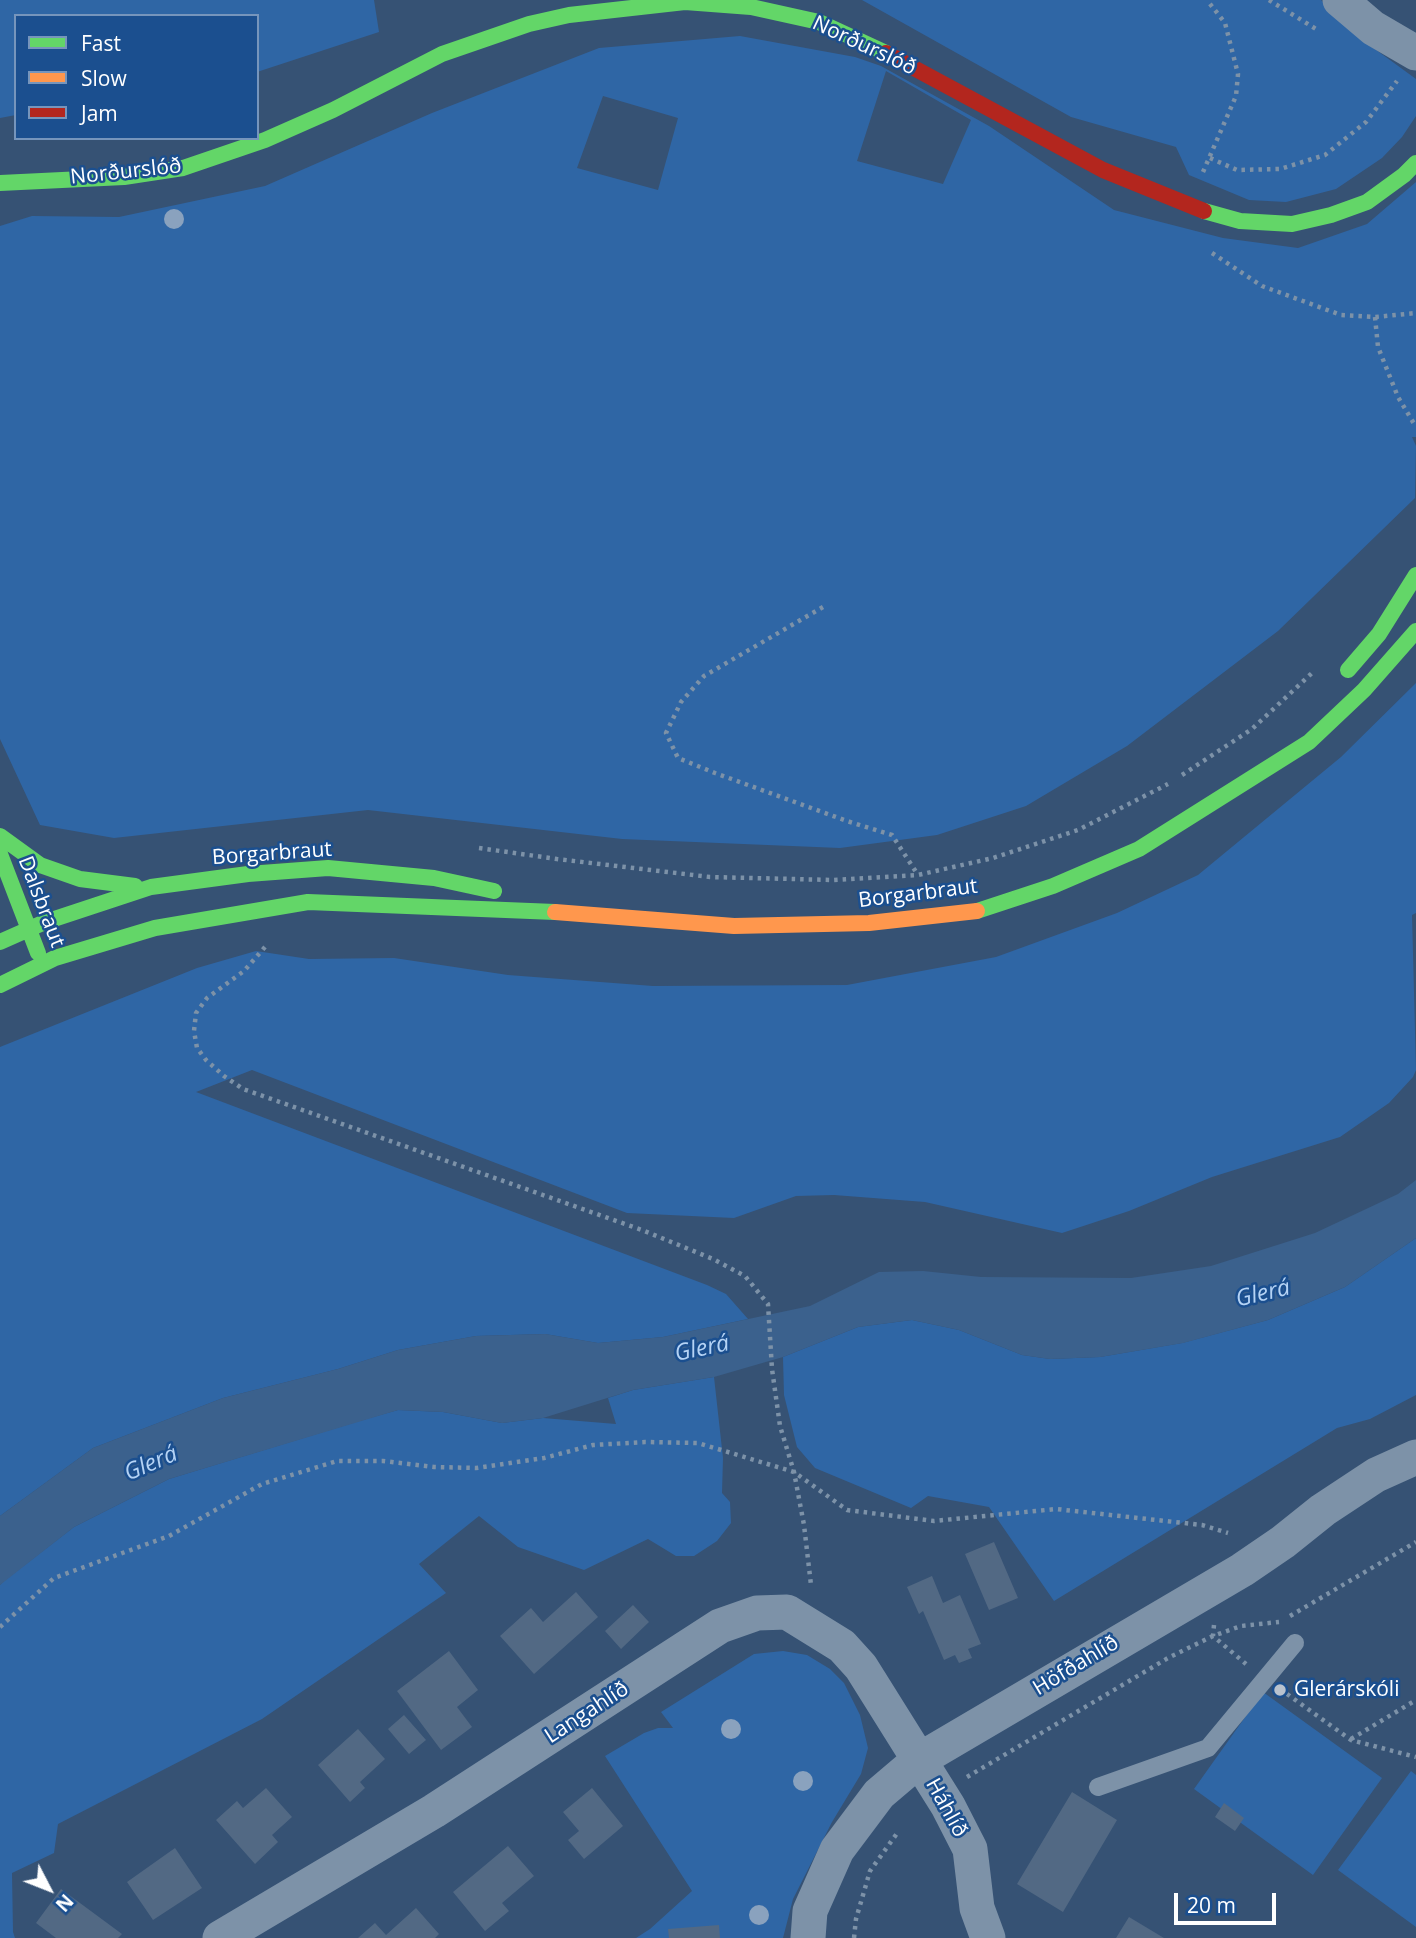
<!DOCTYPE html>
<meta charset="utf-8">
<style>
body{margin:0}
#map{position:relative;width:1416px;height:1938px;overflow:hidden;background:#365274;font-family:"Open Sans",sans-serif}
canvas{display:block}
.legend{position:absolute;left:14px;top:14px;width:245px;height:126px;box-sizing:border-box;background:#1b4f8f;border:2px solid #7695bc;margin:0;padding:9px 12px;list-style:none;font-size:21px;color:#fff}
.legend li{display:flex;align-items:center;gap:14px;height:35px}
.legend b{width:35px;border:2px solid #7695bc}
.north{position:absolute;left:14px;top:1854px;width:70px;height:70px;-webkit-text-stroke:5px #1b4f8f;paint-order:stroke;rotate:132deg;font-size:19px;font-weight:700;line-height:28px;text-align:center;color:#fff}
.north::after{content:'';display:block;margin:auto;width:24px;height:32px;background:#fff;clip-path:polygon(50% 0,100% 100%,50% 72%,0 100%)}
.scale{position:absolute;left:1174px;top:1893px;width:102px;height:32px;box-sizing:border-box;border:4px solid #fff;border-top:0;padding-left:9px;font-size:21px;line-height:24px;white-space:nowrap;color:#fff;-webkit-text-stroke:5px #1b4f8f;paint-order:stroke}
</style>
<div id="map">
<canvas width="1416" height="1938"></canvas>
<ul class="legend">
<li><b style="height:9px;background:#63d668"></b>Fast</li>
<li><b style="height:9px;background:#ff974d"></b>Slow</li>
<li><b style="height:9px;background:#b3261e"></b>Jam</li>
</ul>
<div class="north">N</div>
<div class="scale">20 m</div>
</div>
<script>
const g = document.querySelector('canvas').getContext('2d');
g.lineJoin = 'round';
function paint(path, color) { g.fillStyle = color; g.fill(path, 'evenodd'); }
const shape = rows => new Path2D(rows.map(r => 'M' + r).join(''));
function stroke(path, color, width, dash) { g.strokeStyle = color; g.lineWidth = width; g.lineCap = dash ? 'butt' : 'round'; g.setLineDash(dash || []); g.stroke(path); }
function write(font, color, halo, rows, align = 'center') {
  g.font = font + ' "Open Sans",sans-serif'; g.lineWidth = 5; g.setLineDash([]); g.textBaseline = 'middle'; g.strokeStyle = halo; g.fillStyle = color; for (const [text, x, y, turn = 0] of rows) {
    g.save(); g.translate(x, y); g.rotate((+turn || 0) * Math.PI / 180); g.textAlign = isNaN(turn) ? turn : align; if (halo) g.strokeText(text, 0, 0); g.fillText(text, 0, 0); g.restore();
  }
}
paint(shape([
 [0,0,374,0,379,32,257,72,257,16,16,16,16,115,0,118],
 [862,0,1321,0,1357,36,1416,79,1416,116,1402,137,1382,158,1336,189,1286,202,1249,200,1189,175,1176,147,1071,117],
 [740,36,855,57,881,66,989,126,1114,210,1223,238,1298,248,1367,224,1416,182,1416,437,1412,437,1416,446,1415,498,1278,631,1127,746,1026,806,937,835,840,848,622,839,368,810,114,838,40,825,0,739,0,226,32,216,119,217,265,186,432,113,599,48],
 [886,71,971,120,943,184,857,161],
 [603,96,678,118,658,190,577,168],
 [1416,683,1416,913,1412,915,1416,1070,1413,1077,1389,1103,1340,1137,1212,1177,1129,1211,1062,1233,925,1202,834,1195,796,1196,734,1218,627,1213,252,1070,196,1092,707,1285,726,1294,748,1319,663,1337,598,1343,545,1334,476,1336,398,1350,338,1369,223,1398,93,1448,0,1516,0,1047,197,968,256,951,309,959,394,958,508,975,653,986,847,985,996,957,1117,913,1198,875,1341,757],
 [1416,1238,1416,1395,1370,1419,1337,1428,1054,1601,989,1507,928,1496,911,1508,815,1468,797,1447,784,1395,783,1357,858,1327,912,1320,959,1330,1022,1355,1050,1359,1100,1357,1182,1343,1268,1320,1345,1287],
 [714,1377,723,1458,722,1493,730,1502,731,1523,717,1541,694,1556,676,1556,648,1539,584,1570,518,1547,479,1516,419,1564,446,1593,262,1719,58,1824,54,1853,12,1873,13,1932,15,1938,0,1938,0,1585,4,1581,74,1527,169,1479,359,1421,398,1410,443,1412,502,1423,543,1418,616,1424,608,1398,633,1390],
 [783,1651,807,1655,830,1669,844,1683,860,1715,868,1748,861,1774,832,1822,793,1899,783,1938,636,1938,650,1929,692,1891,605,1756,644,1733,658,1728,673,1728,661,1712,754,1654],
 [1263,1692,1382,1778,1313,1875,1194,1789],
 [1411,1771,1416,1775,1416,1927,1338,1870]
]), '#2f66a5');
paint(shape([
 [1416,1180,1416,1238,1345,1287,1268,1320,1183,1343,1100,1357,1050,1359,1022,1355,959,1330,912,1320,858,1327,783,1357,714,1377,633,1390,543,1418,502,1423,443,1412,398,1410,169,1479,74,1527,0,1585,0,1516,93,1448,223,1398,338,1369,398,1350,476,1336,545,1334,598,1343,663,1337,810,1306,879,1272,923,1271,981,1277,1131,1278,1211,1266,1315,1233,1398,1194]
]), '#3b618d');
paint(shape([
 [994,1542,1018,1598,989,1610,965,1554],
 [932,1576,943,1603,960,1595,981,1644,968,1649,972,1658,959,1663,955,1655,944,1660,923,1611,919,1614,907,1587],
 [576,1592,598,1617,534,1674,500,1636,531,1608,543,1622],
 [633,1605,649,1622,621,1649,605,1631],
 [449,1651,478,1690,457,1707,472,1727,441,1750,397,1691],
 [404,1715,426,1740,409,1754,388,1729],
 [358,1729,385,1759,360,1782,365,1788,350,1802,318,1765],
 [266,1788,292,1817,272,1835,278,1842,255,1864,216,1820,237,1801,243,1808],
 [592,1788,623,1826,584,1859,568,1840,579,1831,563,1812],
 [1072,1792,1117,1820,1063,1912,1017,1884],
 [1224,1803,1244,1818,1235,1831,1215,1817],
 [508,1846,534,1876,502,1903,509,1911,485,1931,453,1892],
 [175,1848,202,1888,153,1920,127,1882],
 [61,1889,122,1934,118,1938,56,1938,36,1923],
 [416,1908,439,1934,435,1938,358,1938,375,1923,386,1935],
 [1129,1917,1164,1938,1116,1938],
 [719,1925,720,1938,669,1938,668,1929]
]), '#526984');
stroke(shape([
 [1269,0,1316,29],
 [1210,158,1237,170,1280,169,1325,155,1366,122,1397,81],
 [1203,172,1236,96,1238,74,1225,23,1207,0],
 [1212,253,1262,286,1341,315,1375,317,1416,313],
 [1375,317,1378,347,1398,397,1416,427],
 [823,607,704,676,681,702,666,733,678,758,715,773,847,821,892,835,918,875],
 [1182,775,1252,729,1312,673],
 [479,848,557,859,710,877,833,880,918,875,993,858,1078,830,1168,784],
 [265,947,244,971,207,998,196,1013,194,1031,197,1048,206,1060,224,1076,243,1089,642,1230,713,1259,745,1276,768,1304,772,1369,780,1426,794,1472,804,1525,811,1585],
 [1290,1616,1416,1542],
 [1214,1625,1213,1636,1246,1664],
 [0,1627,54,1578,169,1536,262,1484,337,1461,383,1461,434,1467,476,1468,544,1458,593,1445,645,1442,698,1443,794,1472,847,1510,934,1521,1056,1509,1202,1525,1228,1533],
 [1287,1694,1351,1740,1416,1757],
 [1351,1739,1416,1700],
 [967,1777,1168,1658,1213,1636,1241,1626,1279,1622],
 [854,1938,856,1919,870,1871,898,1832]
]), '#7d92a8', 4.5, [3.5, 5]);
stroke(shape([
 [1098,1787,1208,1748,1295,1643]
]), '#7d92a8', 18);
stroke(shape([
 [1340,0,1373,28,1416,53],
 [220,1938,434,1811,720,1626,757,1613,787,1612,842,1646,861,1667,948,1806,970,1849,977,1908,988,1938],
 [808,1938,810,1911,837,1850,879,1794,919,1760,1242,1570,1283,1542,1323,1510,1376,1475,1416,1457]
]), '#7d92a8', 35);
stroke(shape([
 [0,183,124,177,183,168,265,140,333,110,442,54,529,24,569,15,685,2,751,7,819,22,886,53],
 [1204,211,1240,221,1292,224,1331,215,1367,202,1404,175,1416,163],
 [1348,670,1379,634,1416,575],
 [0,836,40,865,80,879,135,886],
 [0,854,38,953],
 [977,911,1053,886,1139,849,1309,742,1364,690,1416,631],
 [0,942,45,922,151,887,248,874,328,868,434,878,494,891],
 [0,985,55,958,155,928,308,902,555,912]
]), '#63d668', 16);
stroke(shape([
 [555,912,734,926,869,923,977,911]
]), '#ff974d', 16);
stroke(shape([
 [886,53,1103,170,1204,211]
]), '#b3261e', 16);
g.fillStyle = '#8aa2be';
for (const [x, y] of [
 [174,219],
 [731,1729],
 [803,1781],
 [759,1915]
]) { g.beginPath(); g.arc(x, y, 10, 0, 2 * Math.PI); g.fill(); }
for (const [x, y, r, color] of [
 [1280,1690,7,"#b9c2ce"]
]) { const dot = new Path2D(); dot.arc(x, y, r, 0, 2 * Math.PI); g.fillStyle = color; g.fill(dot); stroke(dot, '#1b4f8f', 2.5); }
write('21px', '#fff', '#1b4f8f', [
 ["Norðurslóð",864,46,25],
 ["Norðurslóð",126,172,-6],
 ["Borgarbraut",272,854,-4],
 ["Borgarbraut",918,894,-7],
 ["Dalsbraut",41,902,69],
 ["Höfðahlíð",1076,1666,-31],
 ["Langahlíð",587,1713,-33],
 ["Háhlíð",946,1808,61]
]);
write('21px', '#fff', '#1b4f8f', [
 ["Glerárskóli",1294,1690]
], 'left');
write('italic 23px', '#b5d3f5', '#1b4f8f', [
 ["Glerá",1263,1294,-13],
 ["Glerá",702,1349,-12],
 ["Glerá",151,1464,-23]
]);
</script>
